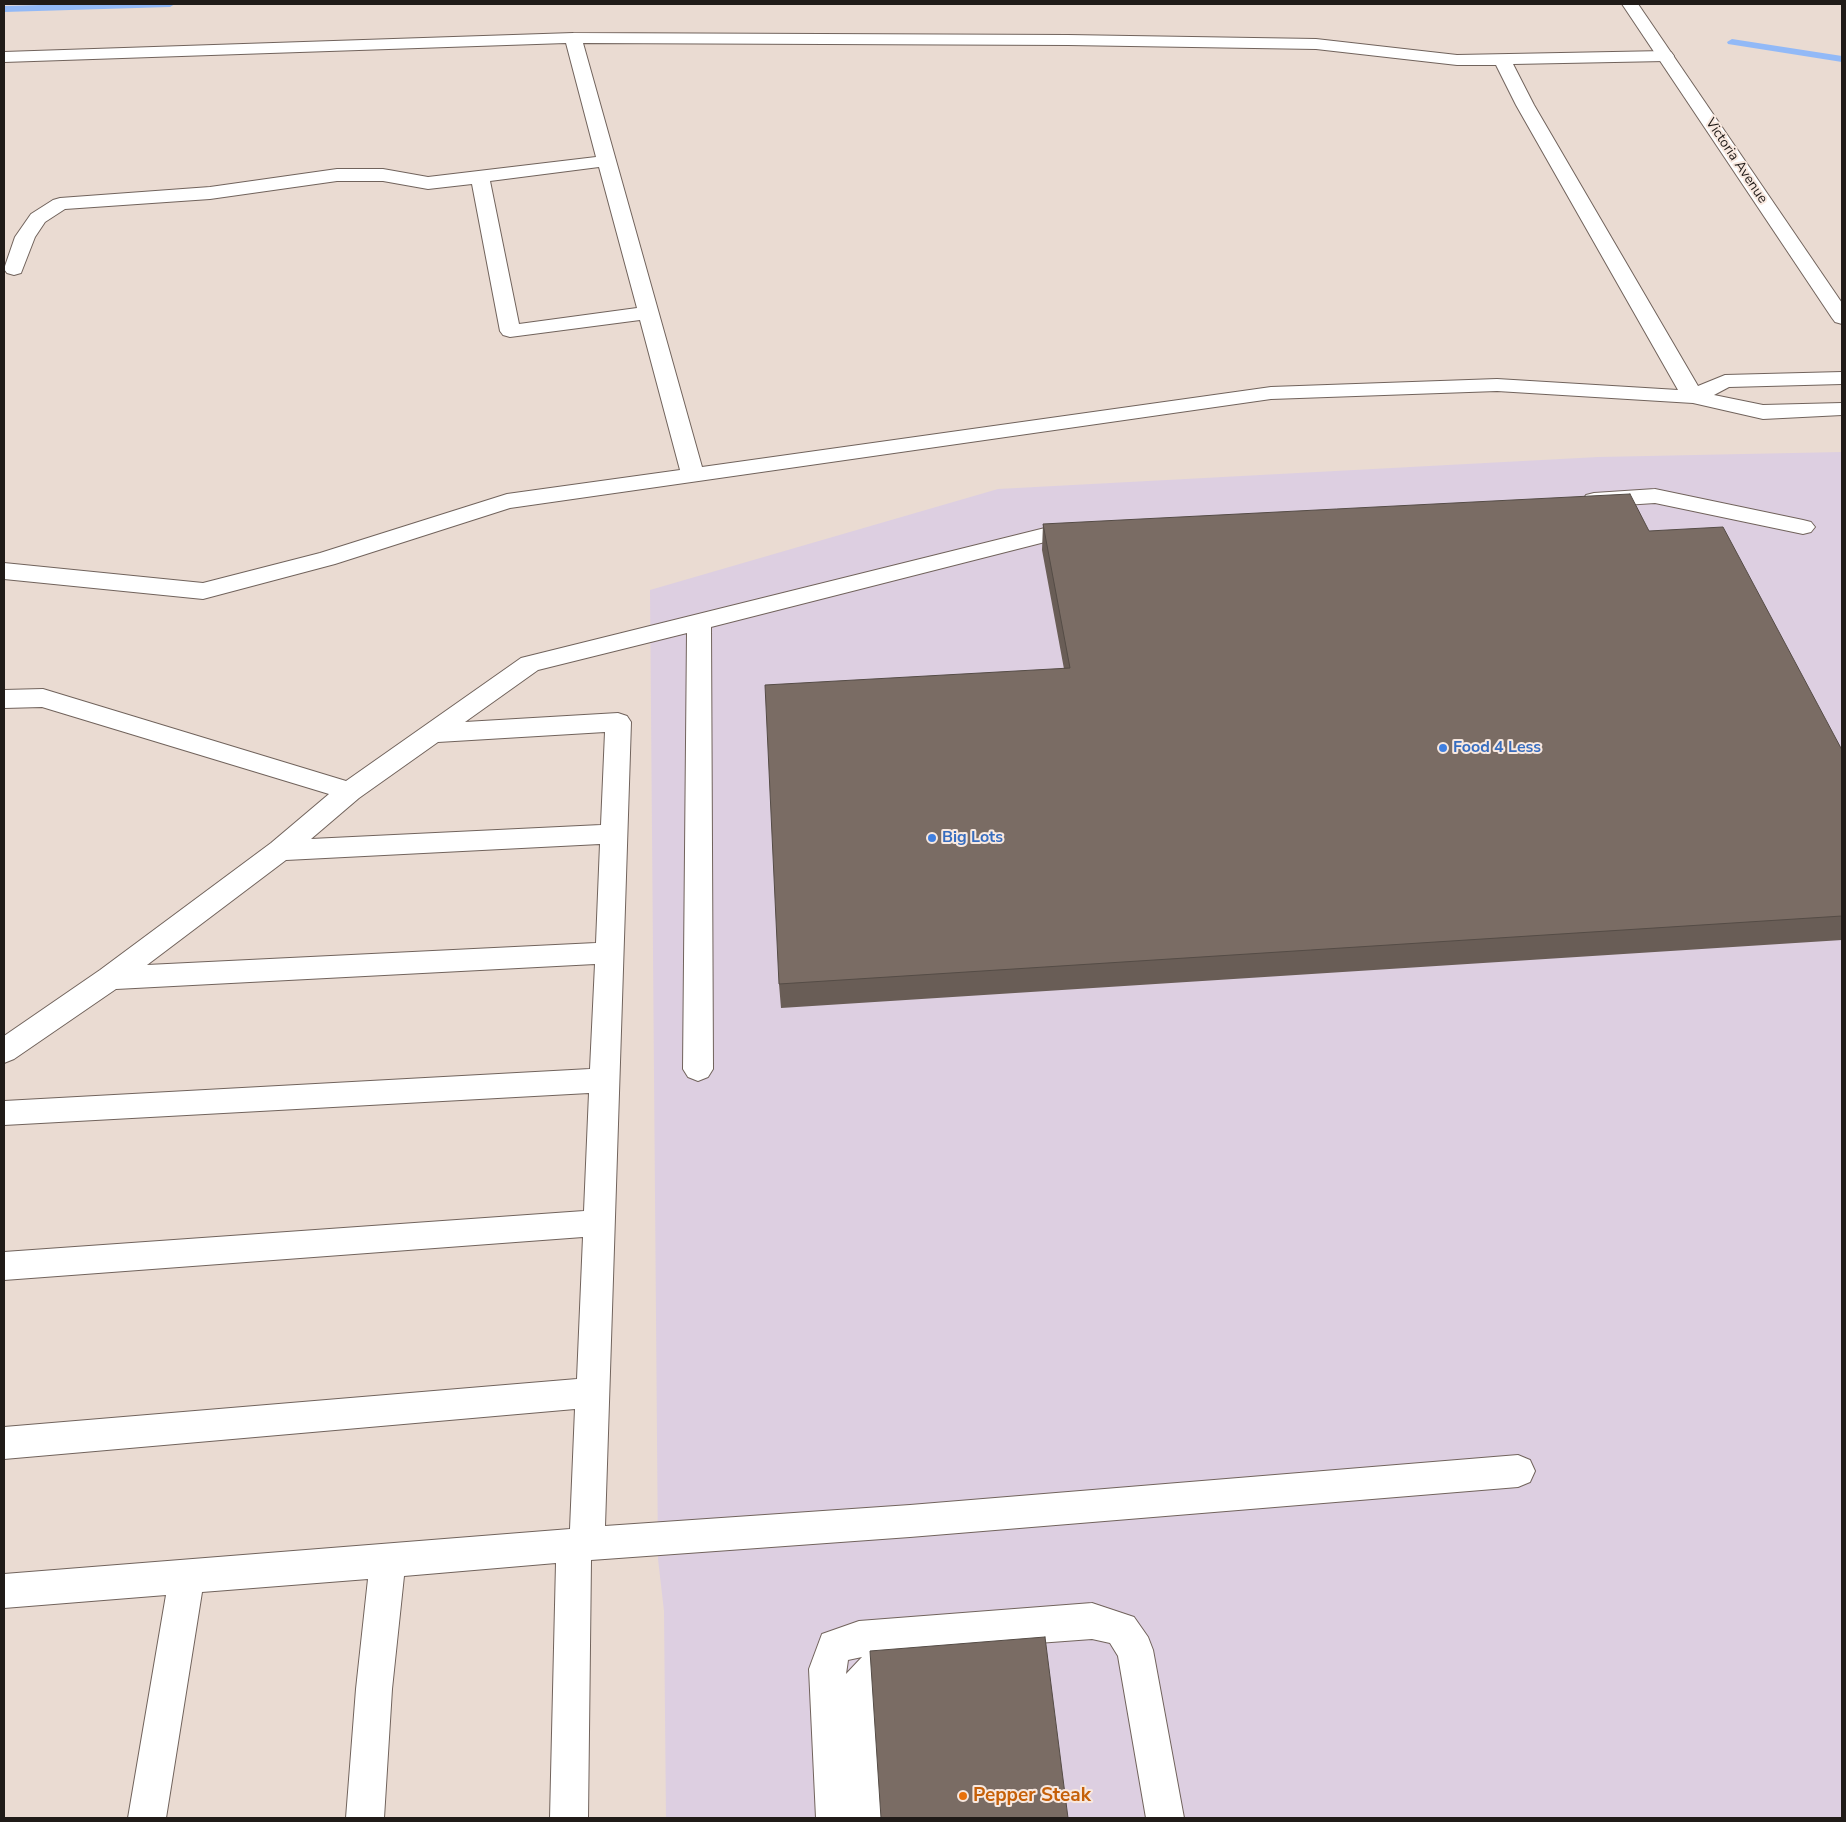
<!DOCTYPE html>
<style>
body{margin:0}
#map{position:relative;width:1846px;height:1822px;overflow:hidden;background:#eadbd2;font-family:"Nunito Sans",sans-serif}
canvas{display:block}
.frame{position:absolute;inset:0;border:5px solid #201b18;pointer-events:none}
</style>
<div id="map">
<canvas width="1846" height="1822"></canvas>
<div class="frame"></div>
</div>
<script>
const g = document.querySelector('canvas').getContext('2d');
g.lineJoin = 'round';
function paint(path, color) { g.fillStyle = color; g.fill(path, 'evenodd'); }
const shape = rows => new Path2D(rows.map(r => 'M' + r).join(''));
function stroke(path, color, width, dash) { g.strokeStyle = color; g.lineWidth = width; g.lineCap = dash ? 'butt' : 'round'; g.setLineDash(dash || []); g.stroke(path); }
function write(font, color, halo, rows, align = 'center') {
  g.font = font + ' "Nunito Sans",sans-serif'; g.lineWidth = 4; g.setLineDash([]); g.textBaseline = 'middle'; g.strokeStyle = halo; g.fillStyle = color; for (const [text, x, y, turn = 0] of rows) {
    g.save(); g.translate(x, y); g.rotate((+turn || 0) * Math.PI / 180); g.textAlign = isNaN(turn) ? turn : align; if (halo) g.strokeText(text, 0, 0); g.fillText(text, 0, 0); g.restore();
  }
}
paint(shape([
 [1842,452,1842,1818,666,1818,664,1611,658,1559,650,590,998,489,1598,457]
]), '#ddcfe1');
paint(shape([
 [79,4,175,4,170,7,4,12,4,6,79,4],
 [1732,39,1842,56,1842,62,1728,44,1727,42,1732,39]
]), '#92b9f7');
const minor = shape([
 [573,33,1068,35,1316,39,1457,55,1665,51,1671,52,1674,56,1671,60,1665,61,1513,64,1534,105,1698,386,1725,375,1842,372,1842,384,1729,387,1714,395,1763,405,1842,403,1842,415,1763,419,1693,403,1497,391,1271,399,510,508,335,564,203,599,4,579,4,563,203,583,320,553,507,494,680,470,640,320,510,337,503,335,500,331,472,184,428,189,383,181,337,181,210,199,65,209,45,222,35,237,21,273,14,275,7,273,4,269,15,237,31,214,53,200,60,198,210,187,337,169,383,169,428,177,596,157,566,43,4,62,4,52,573,33],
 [583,43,1068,45,1316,49,1457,65,1496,65,1516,105,1678,390,1497,379,1271,387,702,467,583,43],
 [599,167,637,308,519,324,490,181,599,167],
 [1655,489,1803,520,1811,522,1815,527,1811,532,1803,534,1655,503,1594,507,1586,505,1583,500,1586,495,1594,493,1655,489],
 [1079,526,1087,528,1091,533,1087,538,1045,542,711,627,713,1069,708,1077,698,1081,688,1077,683,1069,687,633,538,670,465,722,618,713,627,716,631,722,605,1526,910,1505,1518,1455,1530,1460,1535,1471,1530,1482,1518,1487,910,1537,591,1560,588,1818,550,1818,556,1563,404,1576,392,1689,384,1818,346,1818,356,1689,368,1579,202,1592,166,1818,128,1818,166,1595,4,1608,4,1574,570,1529,575,1409,4,1459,4,1427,577,1379,583,1237,4,1280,4,1252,584,1211,589,1093,4,1125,4,1101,590,1069,595,964,116,989,14,1059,4,1063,4,1036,100,970,271,843,329,794,42,707,4,708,4,690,43,689,346,781,521,658,1045,528,1079,526],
 [605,732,601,825,311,839,359,798,438,742,605,732],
 [600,844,596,943,147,965,286,860,600,844],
 [1092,1603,1134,1617,1148,1637,1153,1650,1184,1818,1146,1818,1118,1656,1110,1643,1092,1639,916,1652,912,1663,902,1667,875,1697,882,1818,816,1818,809,1669,822,1634,859,1621,1092,1603],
 [862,1657,846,1674,848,1660,862,1657]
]);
const major = shape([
 [1622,4,1638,4,1842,303,1842,324,1835,322,1832,318,1622,4]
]);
stroke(minor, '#71635c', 2);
stroke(major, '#71635c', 2);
paint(minor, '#fff');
paint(major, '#fff');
paint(shape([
 [1043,524,1649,531,1842,750,1842,940,781,1008,779,984,1064,669,1042,550]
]), '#695d56');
const building = shape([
 [1630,494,1649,531,1723,527,1842,750,1842,916,779,984,765,685,1070,668,1043,524,1630,494],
 [1045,1637,1068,1818,881,1818,870,1651,1045,1637]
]);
paint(building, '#7a6c64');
stroke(building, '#554c46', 1);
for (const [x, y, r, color] of [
 [1443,748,5,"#3f7fe0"],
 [932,838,5,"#3f7fe0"],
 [963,1796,5,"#e8710a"]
]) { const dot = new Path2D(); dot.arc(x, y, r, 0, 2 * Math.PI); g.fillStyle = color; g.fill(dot); stroke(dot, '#f8e8df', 2); }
write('14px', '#201b18', '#f8e8df', [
 ["Victoria Avenue",1736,161,56]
]);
write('bold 16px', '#366cbe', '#f8e8df', [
 ["Food 4 Less",1453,748],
 ["Big Lots",942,838]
], 'left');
write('bold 19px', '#c56008', '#f8e8df', [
 ["Pepper Steak",973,1796]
], 'left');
</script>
